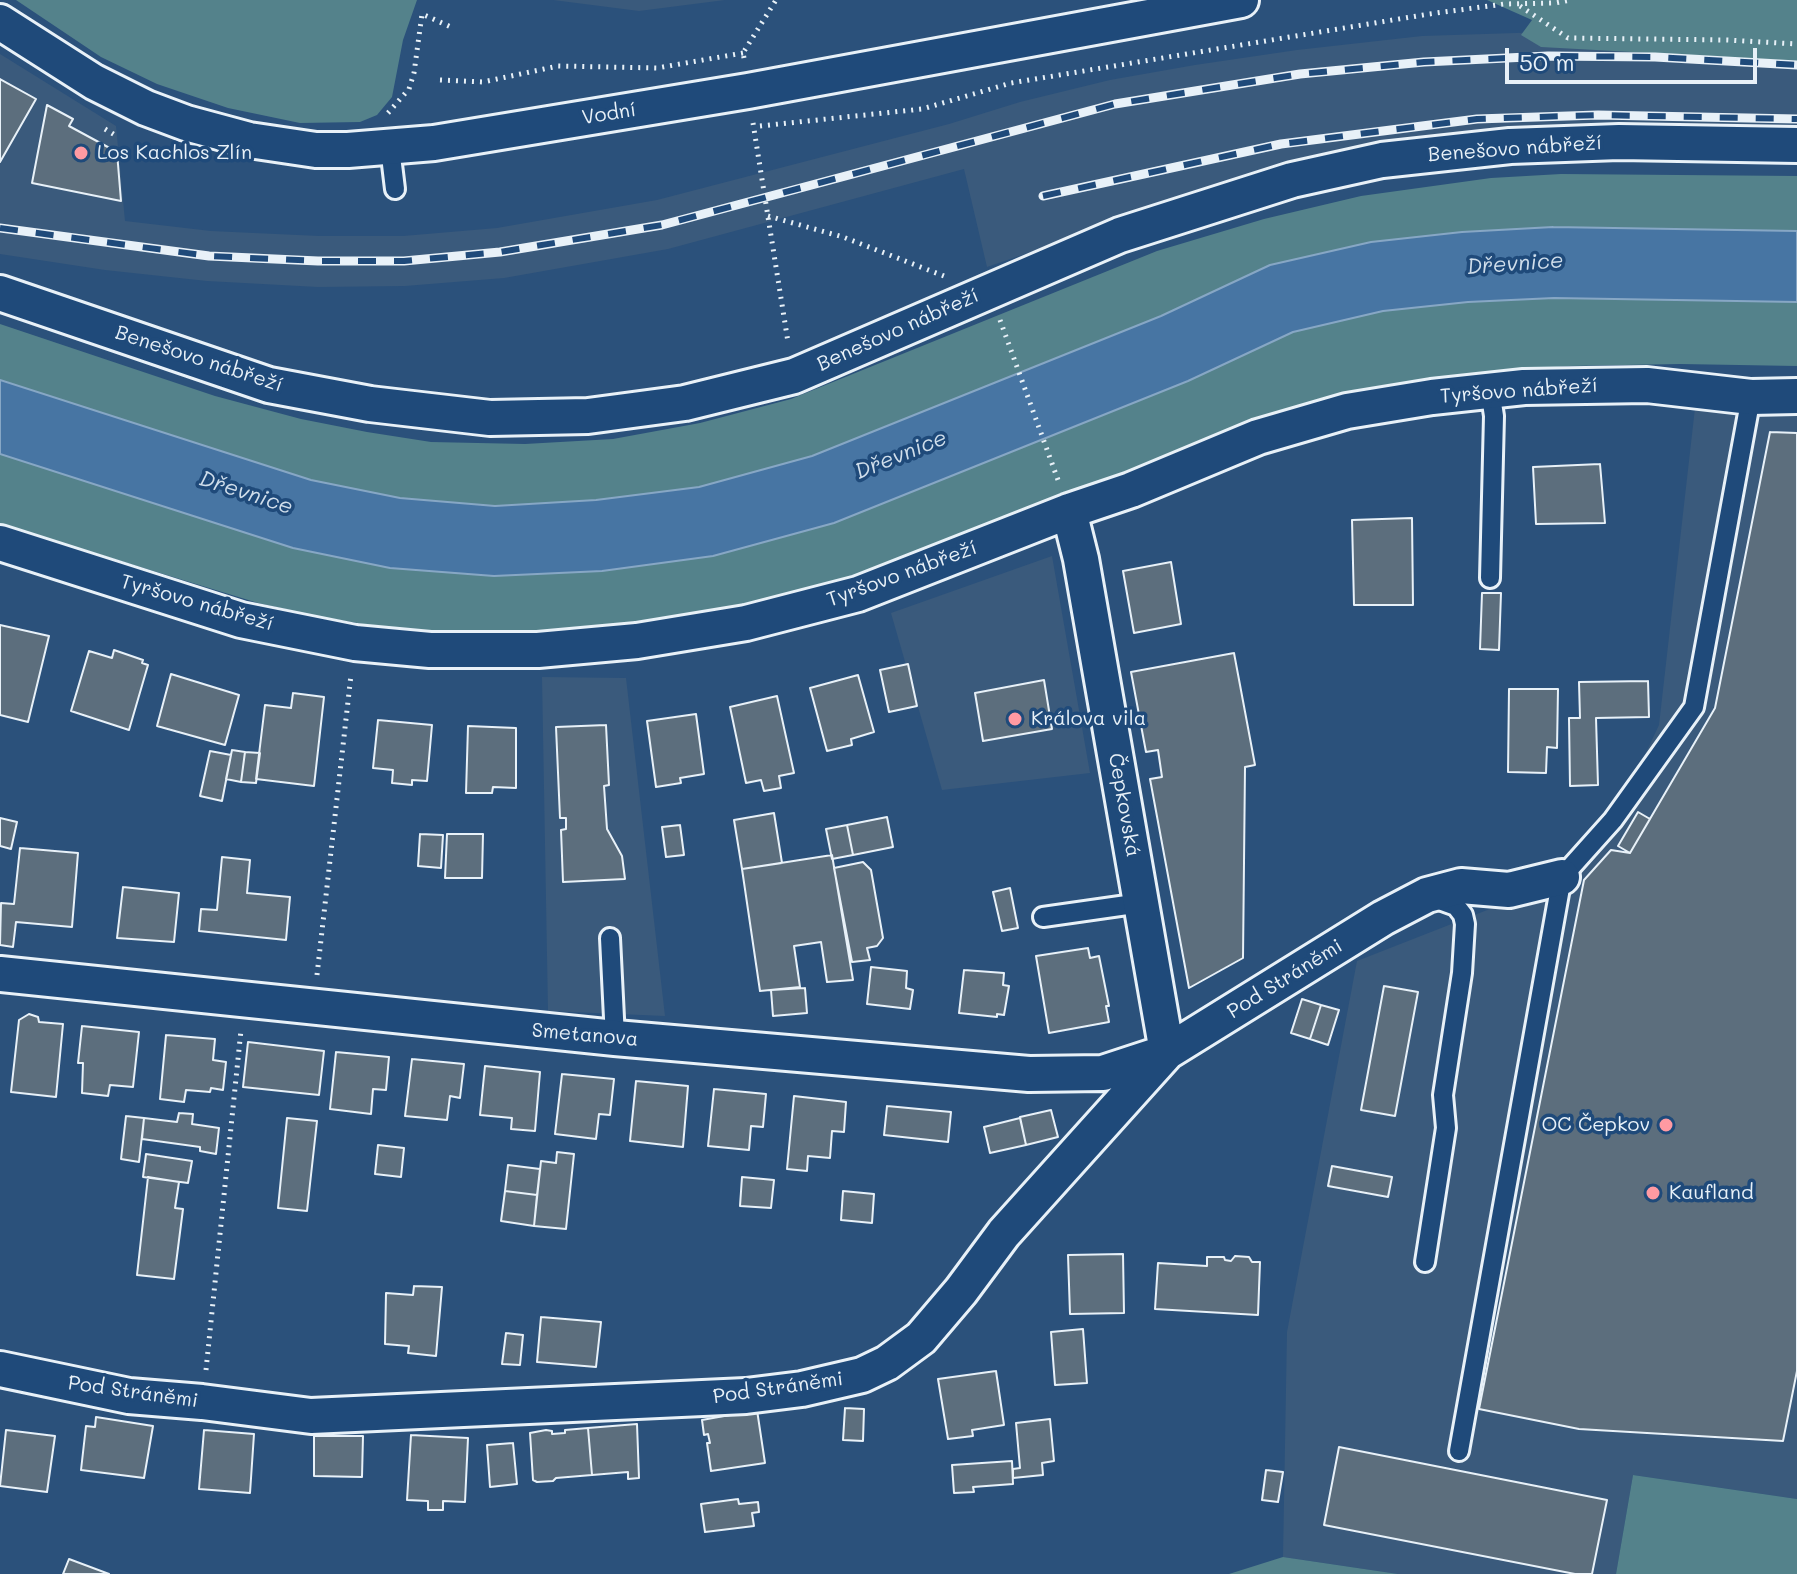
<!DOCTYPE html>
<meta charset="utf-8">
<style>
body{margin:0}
#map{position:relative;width:1797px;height:1574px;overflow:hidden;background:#2b517b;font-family:Mali,sans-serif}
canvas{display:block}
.scale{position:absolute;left:1505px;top:48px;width:252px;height:36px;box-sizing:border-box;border:4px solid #e8f1f8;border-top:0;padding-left:10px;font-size:24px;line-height:28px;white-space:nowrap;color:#e8f1f8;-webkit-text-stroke:6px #1f4a7a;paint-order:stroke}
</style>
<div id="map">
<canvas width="1797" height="1574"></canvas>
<div class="scale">50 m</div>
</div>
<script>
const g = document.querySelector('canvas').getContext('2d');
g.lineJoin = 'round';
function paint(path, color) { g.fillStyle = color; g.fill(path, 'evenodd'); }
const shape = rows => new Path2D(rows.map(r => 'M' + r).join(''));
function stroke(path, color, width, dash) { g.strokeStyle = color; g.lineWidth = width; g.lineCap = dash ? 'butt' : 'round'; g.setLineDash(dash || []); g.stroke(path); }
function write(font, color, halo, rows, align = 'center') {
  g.font = font + ' Mali,sans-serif'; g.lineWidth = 7; g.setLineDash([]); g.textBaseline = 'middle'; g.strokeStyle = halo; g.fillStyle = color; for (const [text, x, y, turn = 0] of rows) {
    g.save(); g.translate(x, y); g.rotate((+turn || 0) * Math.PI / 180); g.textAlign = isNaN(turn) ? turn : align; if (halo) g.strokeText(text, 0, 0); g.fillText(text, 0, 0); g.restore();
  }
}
paint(shape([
 [553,0,725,0,639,11],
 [1547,32,1797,40,1797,138,1243,179,987,267,964,169,668,249,504,278,405,286,318,287,207,281,105,270,0,254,0,54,116,126,125,221,211,231,319,236,403,236,497,228,657,200,949,124,1020,102,1110,80,1195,65,1297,50,1422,36],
 [1695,408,1797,411,1797,1499,1633,1475,1616,1574,1398,1574,1283,1557,1287,1332,1357,961,1523,896,1616,816,1659,725],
 [1052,556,1090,773,942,790,891,613],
 [542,677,626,678,665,1016,548,1011]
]), '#3a5a7c');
paint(shape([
 [16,0,417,0,403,40,392,97,377,115,360,122,300,123,228,108,157,84,101,57],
 [1487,0,1797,0,1797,61,1541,47,1521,35,1532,20],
 [1561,174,1797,176,1797,231,1553,227,1462,232,1371,242,1270,265,1161,316,812,456,699,487,596,500,495,506,400,498,311,480,0,380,0,324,215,396,301,419,367,432,431,442,525,444,613,439,700,423,791,399,1157,251,1264,219,1361,196,1491,178],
 [1554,298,1797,302,1797,366,1680,364,1569,366,1438,377,1355,393,1285,410,860,577,724,611,626,627,533,633,443,632,380,627,316,616,258,603,0,524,0,454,293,548,602,571,713,556,834,523,1188,381,1293,332,1383,311,1468,302],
 [1633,1475,1797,1499,1797,1574,1616,1574],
 [1283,1557,1398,1574,1229,1574]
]), '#54828b');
const water = shape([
 [1553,227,1797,231,1797,302,1554,298,1468,302,1383,311,1293,332,1188,381,834,523,713,556,602,571,494,576,390,568,293,548,0,454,0,380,311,480,400,498,495,506,596,500,699,487,812,456,1161,316,1270,265,1371,242,1462,232,1553,227]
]);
paint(water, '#4775a3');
stroke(water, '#87a7c5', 2);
const building = shape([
 [0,79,36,99,0,162,0,79],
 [47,105,73,119,69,126,117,152,121,201,32,183,47,105],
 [1770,432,1797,433,1797,1371,1783,1441,1579,1429,1479,1409,1584,880,1611,850,1630,853,1715,708,1770,432],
 [1600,464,1605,523,1536,524,1533,467,1600,464],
 [1412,518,1413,605,1354,605,1352,520,1412,518],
 [1171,562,1181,624,1134,633,1123,571,1171,562],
 [1482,593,1501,593,1499,650,1480,649,1482,593],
 [0,625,49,636,28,722,0,715,0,625],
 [114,650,143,660,142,663,148,665,129,730,71,711,89,651,112,658,114,650],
 [1234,653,1255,765,1245,767,1243,958,1189,988,1150,779,1162,777,1158,750,1146,752,1131,672,1234,653],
 [908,664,917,706,889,712,880,670,908,664],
 [171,674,239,695,225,745,157,726,171,674],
 [858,675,874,732,851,739,852,745,827,751,810,688,858,675],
 [1044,680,1052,729,983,741,975,693,1044,680],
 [1648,681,1649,717,1596,718,1598,785,1570,786,1569,718,1580,718,1579,682,1648,681],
 [1509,689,1558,689,1557,748,1547,747,1546,773,1508,772,1509,689],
 [293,693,324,697,314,786,256,779,265,705,291,708,293,693],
 [777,696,794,773,779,776,781,788,764,791,761,780,746,783,730,707,777,696],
 [696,714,704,774,680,778,681,783,656,787,647,721,696,714],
 [378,720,432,725,427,781,412,780,412,785,392,783,393,770,373,768,378,720],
 [606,725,609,785,604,786,607,829,622,856,625,879,563,882,561,830,566,829,566,818,560,818,556,727,606,725],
 [468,726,516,728,516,788,493,787,492,793,466,793,468,726],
 [232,750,245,752,241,782,226,779,232,750],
 [210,751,231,755,222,801,200,796,210,751],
 [245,752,260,753,256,783,241,782,245,752],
 [1638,812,1650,819,1630,853,1618,846,1638,812],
 [774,813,782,863,742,869,734,820,774,813],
 [887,817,893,847,853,855,847,825,887,817],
 [0,818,17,822,11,849,0,846,0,818],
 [680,825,684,855,666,857,662,827,680,825],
 [847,825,853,855,832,859,826,829,847,825],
 [420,834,443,835,441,868,418,866,420,834],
 [447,834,483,834,482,878,445,878,447,834],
 [20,848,78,853,72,927,16,922,13,947,0,945,1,903,14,904,20,848],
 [832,855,853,980,827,982,821,942,794,946,800,987,760,991,742,869,832,855],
 [222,857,250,860,247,893,290,897,286,940,199,931,201,909,217,910,222,857],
 [863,862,871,870,883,938,877,946,867,948,870,960,852,962,834,868,863,862],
 [123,887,179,893,174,942,117,938,123,887],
 [1010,888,1018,928,1002,931,993,892,1010,888],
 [1088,948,1090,958,1099,956,1109,1006,1106,1006,1109,1022,1049,1033,1036,956,1088,948],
 [871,967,907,971,906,988,913,990,910,1009,867,1004,871,967],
 [964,970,1004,973,1003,985,1009,986,1004,1015,997,1014,997,1017,959,1013,964,970],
 [1384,986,1418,992,1395,1116,1361,1110,1384,986],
 [805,988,807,1013,773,1016,771,990,805,988],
 [1302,999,1321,1005,1310,1039,1291,1033,1302,999],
 [1321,1005,1339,1010,1328,1045,1310,1039,1321,1005],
 [29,1014,38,1017,39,1022,63,1024,56,1097,11,1092,19,1020,29,1014],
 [82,1026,139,1032,133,1087,110,1085,108,1096,82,1093,83,1063,78,1063,82,1026],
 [166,1035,215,1039,213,1060,226,1062,223,1090,211,1088,210,1092,186,1090,184,1102,160,1099,166,1035],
 [248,1042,324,1051,319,1095,243,1087,248,1042],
 [336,1052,389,1057,386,1090,373,1089,371,1114,330,1109,336,1052],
 [412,1059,464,1064,460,1098,450,1096,447,1120,405,1116,412,1059],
 [485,1066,540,1072,535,1131,511,1129,512,1118,480,1115,485,1066],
 [562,1074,614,1079,610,1115,599,1114,596,1139,555,1134,562,1074],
 [636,1081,688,1086,683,1147,630,1141,636,1081],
 [714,1089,766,1094,763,1127,751,1126,749,1150,708,1146,714,1089],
 [794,1096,846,1102,844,1132,832,1131,830,1158,808,1156,807,1171,787,1169,794,1096],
 [887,1106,951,1112,948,1142,884,1135,887,1106],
 [1051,1110,1058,1137,1026,1145,1020,1117,1051,1110],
 [179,1113,193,1114,192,1124,219,1128,216,1154,200,1151,200,1147,142,1139,144,1118,177,1122,179,1113],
 [126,1116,144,1118,139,1162,121,1159,126,1116],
 [287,1118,317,1121,307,1211,278,1208,287,1118],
 [1020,1118,1026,1145,990,1153,984,1127,1020,1118],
 [378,1145,404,1148,401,1177,375,1174,378,1145],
 [557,1152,574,1154,566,1229,534,1226,541,1161,556,1163,557,1152],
 [146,1154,192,1161,188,1183,143,1177,146,1154],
 [508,1165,540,1169,537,1195,505,1191,508,1165],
 [1332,1166,1392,1177,1388,1197,1328,1186,1332,1166],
 [148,1177,179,1182,175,1208,183,1209,174,1279,137,1275,148,1177],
 [742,1177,774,1180,771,1208,740,1206,742,1177],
 [505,1191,537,1195,534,1226,501,1221,505,1191],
 [843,1191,874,1194,872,1223,841,1220,843,1191],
 [1123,1254,1124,1313,1070,1314,1068,1255,1123,1254],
 [1235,1256,1249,1257,1252,1262,1260,1262,1258,1315,1155,1309,1158,1263,1207,1266,1207,1257,1224,1257,1225,1260,1231,1261,1235,1256],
 [414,1286,442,1287,436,1356,408,1353,409,1346,385,1344,386,1293,413,1295,414,1286],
 [541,1317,601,1322,596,1367,537,1362,541,1317],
 [1083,1329,1087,1383,1055,1385,1051,1332,1083,1329],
 [506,1333,523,1335,520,1365,502,1364,506,1333],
 [996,1371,1004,1425,972,1430,973,1436,948,1439,938,1379,996,1371],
 [845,1408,864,1409,863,1441,843,1440,845,1408],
 [757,1410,765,1463,711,1471,707,1443,710,1443,708,1434,704,1435,702,1420,757,1410],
 [96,1417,153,1426,144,1478,81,1470,86,1426,95,1427,96,1417],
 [1050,1419,1054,1461,1042,1463,1043,1475,1013,1478,1013,1469,1020,1468,1016,1423,1050,1419],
 [637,1424,639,1478,628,1479,628,1472,592,1475,588,1428,637,1424],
 [588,1428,592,1475,556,1478,553,1481,537,1482,533,1480,530,1433,546,1430,552,1431,552,1434,565,1433,565,1430,588,1428],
 [6,1430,55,1436,47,1492,0,1486,6,1430],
 [204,1430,254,1434,250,1493,199,1489,204,1430],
 [411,1435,468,1438,465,1502,443,1501,443,1510,428,1510,428,1501,407,1500,411,1435],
 [314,1436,363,1436,362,1477,314,1476,314,1436],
 [513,1443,517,1484,490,1487,487,1445,513,1443],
 [1339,1447,1607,1500,1592,1574,1575,1574,1324,1525,1339,1447],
 [1012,1461,1013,1484,973,1487,974,1492,954,1493,952,1465,1012,1461],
 [1266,1470,1283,1472,1278,1502,1262,1500,1266,1470],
 [738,1499,739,1504,758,1502,759,1512,752,1513,754,1526,705,1532,701,1504,738,1499],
 [69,1559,109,1574,63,1574,69,1559]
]);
paint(building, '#5c6e7d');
stroke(building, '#e8f1f8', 2);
const service = shape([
 [390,148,395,189],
 [1490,390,1494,416,1490,578],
 [1043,917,1141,903],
 [610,938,615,1038],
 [1425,1262,1446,1128,1443,1095,1462,973,1465,924,1463,915,1456,906,1434,898],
 [1459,1451,1562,877,1613,820,1694,707,1751,397]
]);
const minor = shape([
 [0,22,94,82,146,108,186,123,249,140,316,150,348,150,434,143,748,91,1241,0],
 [0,293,269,385,370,404,490,418,588,416,685,403,794,376,1120,235,1292,180,1382,160,1510,146,1619,142,1797,145],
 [0,543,241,620,355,643,430,650,538,650,637,641,746,623,858,594,1069,511,1131,490,1258,437,1347,411,1432,397,1524,387,1647,385,1751,397,1797,396],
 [0,974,615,1038,1029,1074,1103,1073,1167,1052,1081,559,1069,511],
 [0,1369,129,1396,202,1402,311,1416,746,1396,802,1389,862,1375,887,1363,921,1338,961,1291,1004,1233,1167,1052,1383,918,1427,895,1461,886,1509,890,1562,877]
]);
stroke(service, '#e8f1f8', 24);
stroke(minor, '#e8f1f8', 40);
stroke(shape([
 [1520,6,1568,38,1727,40,1797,44],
 [744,58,743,53,776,0],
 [440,80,483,82,558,66,657,68,743,53],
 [388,113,409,89,414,73,422,14,451,27],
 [753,123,788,342],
 [760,126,922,109,1011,83,1429,14,1504,4,1555,3,1571,0],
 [105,129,118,137],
 [768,216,843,237,944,276],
 [1000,320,1058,480],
 [317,975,351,675],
 [206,1370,241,1030]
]), '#e8f1f8', 5, [2, 6]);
stroke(service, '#1f4a7a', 18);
stroke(minor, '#1f4a7a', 34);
const rail = shape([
 [1043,196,1281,144,1477,119,1598,115,1797,119],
 [0,228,209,256,318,261,404,261,500,252,662,225,1115,104,1300,74,1424,62,1548,56,1655,57,1797,65]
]);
stroke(rail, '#e8f1f8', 9);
stroke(rail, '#1f4a7a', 6, [18]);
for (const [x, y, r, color] of [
 [81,153,8,"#ff9aa2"],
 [1015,719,8,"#ff9aa2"],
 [1666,1125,8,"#ff9aa2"],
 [1653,1193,8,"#ff9aa2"]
]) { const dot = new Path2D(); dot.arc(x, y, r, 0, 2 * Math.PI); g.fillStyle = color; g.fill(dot); stroke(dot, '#1f4a7a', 3); }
write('20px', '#e8f1f8', '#1f4a7a', [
 ["Vodní",609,114,-9],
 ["Benešovo nábřeží",1515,149,-4],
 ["Benešovo nábřeží",898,330,-24],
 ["Benešovo nábřeží",199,359,18],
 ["Tyršovo nábřeží",1519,391,-4],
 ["Tyršovo nábřeží",902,574,-20],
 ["Tyršovo nábřeží",197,603,16],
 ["Čepkovská",1124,805,80],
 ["Pod Stráněmi",1285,979,-32],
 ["Smetanova",585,1035,5],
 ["Pod Stráněmi",778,1388,-8],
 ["Pod Stráněmi",133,1392,8]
]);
write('20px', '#e8f1f8', '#1f4a7a', [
 ["Los Kachlos Zlín",97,153],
 ["Králova vila",1031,719],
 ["OC Čepkov",1650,1125,"right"],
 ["Kaufland",1669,1193]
], 'left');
write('italic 22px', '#d0deeb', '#1f4a7a', [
 ["Dřevnice",1515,264,-4],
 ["Dřevnice",901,455,-22],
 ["Dřevnice",246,493,18]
]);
</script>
